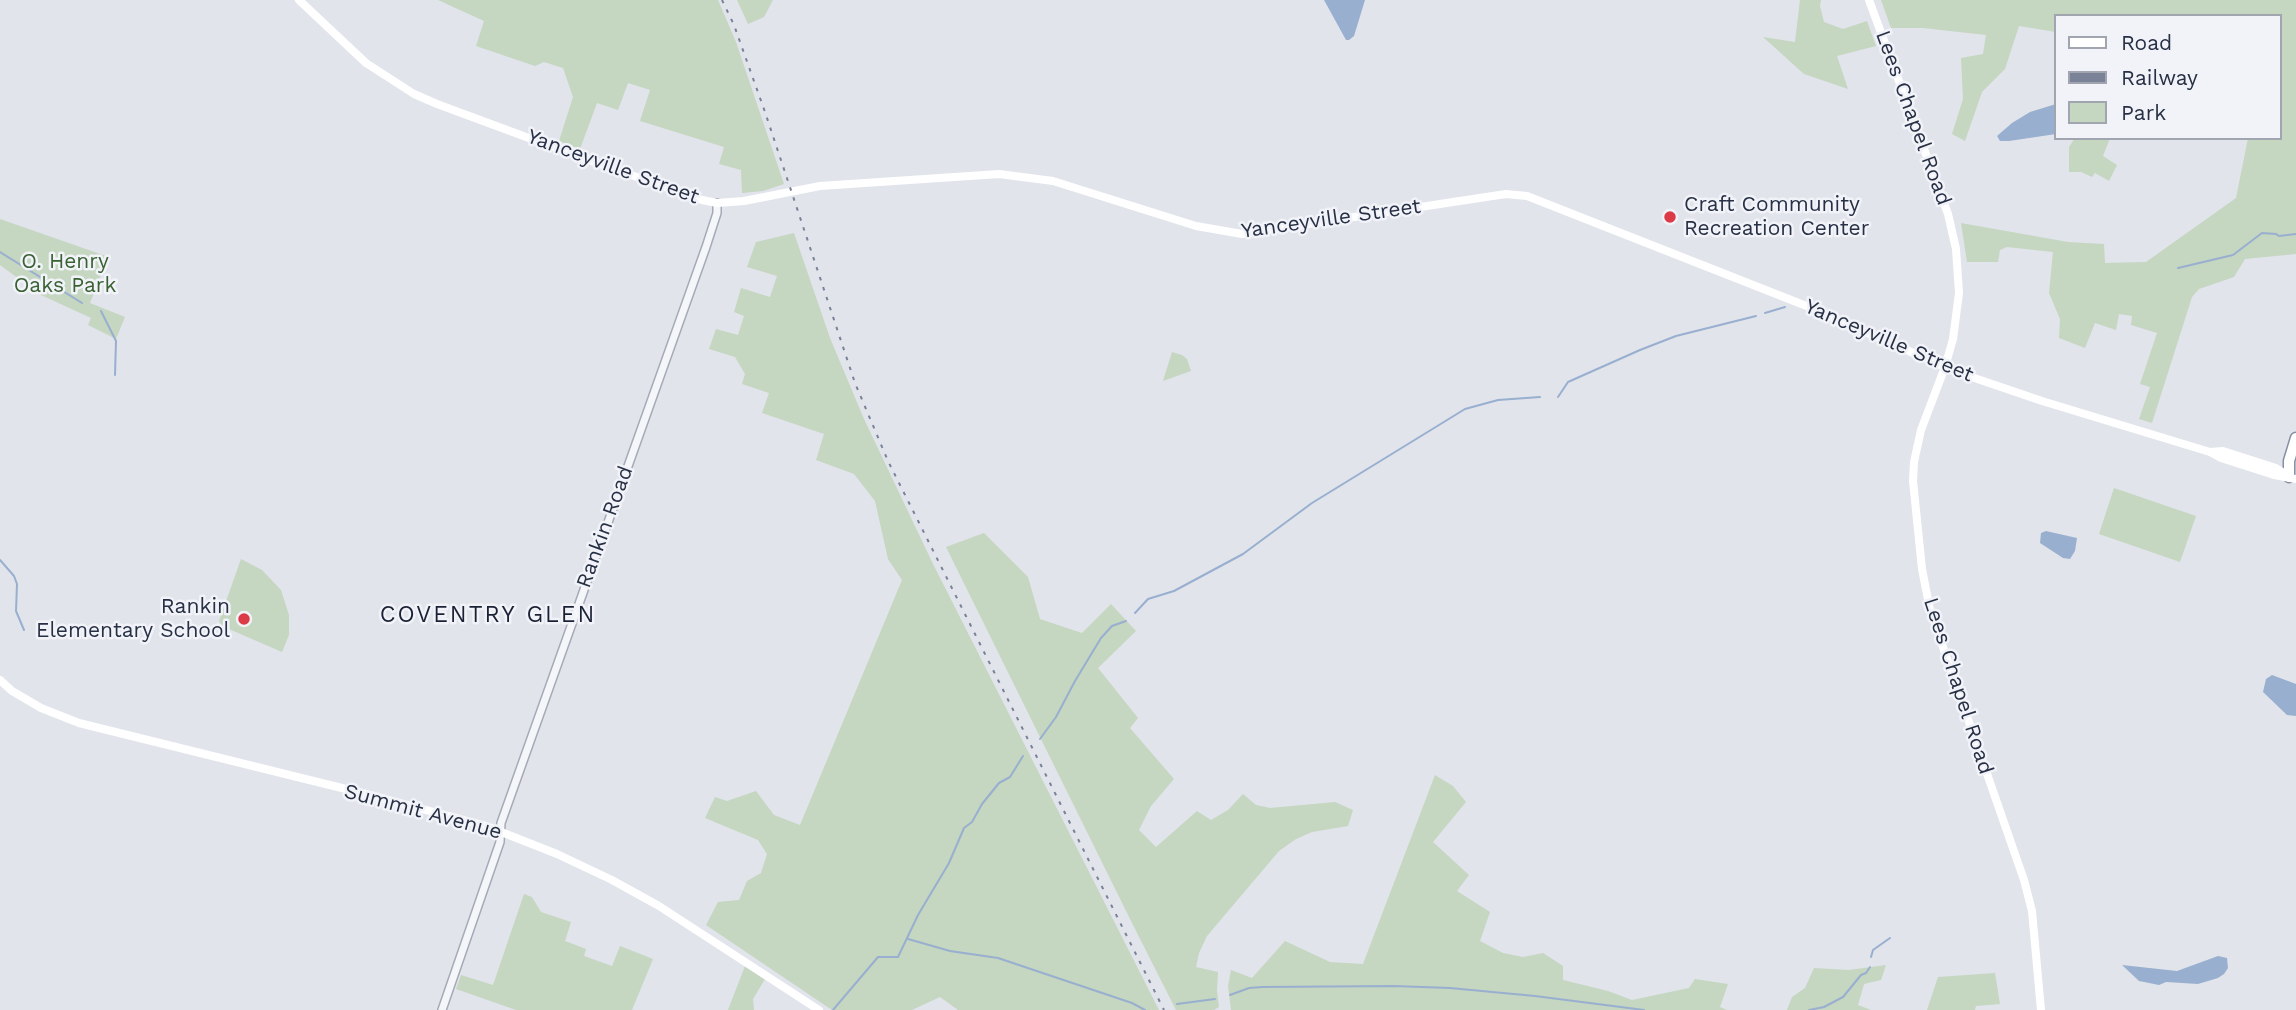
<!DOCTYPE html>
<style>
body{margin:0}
#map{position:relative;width:2296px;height:1010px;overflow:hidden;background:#e1e4eb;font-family:"Work Sans",sans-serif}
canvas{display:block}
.legend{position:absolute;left:2054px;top:14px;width:228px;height:126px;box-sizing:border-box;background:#f1f3f8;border:2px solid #a0a5b0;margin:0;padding:9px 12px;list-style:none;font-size:21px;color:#273045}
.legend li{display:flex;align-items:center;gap:14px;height:35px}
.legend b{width:35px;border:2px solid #a0a5b0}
</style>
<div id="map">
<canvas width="2296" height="1010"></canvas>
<ul class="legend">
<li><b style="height:9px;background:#fff"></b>Road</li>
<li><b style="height:9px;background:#798296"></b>Railway</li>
<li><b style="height:19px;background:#c5d6c1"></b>Park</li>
</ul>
</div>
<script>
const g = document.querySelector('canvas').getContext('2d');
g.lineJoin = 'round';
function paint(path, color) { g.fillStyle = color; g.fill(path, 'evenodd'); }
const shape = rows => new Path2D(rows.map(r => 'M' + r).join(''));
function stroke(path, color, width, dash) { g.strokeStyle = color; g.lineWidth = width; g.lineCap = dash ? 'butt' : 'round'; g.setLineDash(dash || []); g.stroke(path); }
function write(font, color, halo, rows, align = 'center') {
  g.font = font + ' "Work Sans",sans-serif'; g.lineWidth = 5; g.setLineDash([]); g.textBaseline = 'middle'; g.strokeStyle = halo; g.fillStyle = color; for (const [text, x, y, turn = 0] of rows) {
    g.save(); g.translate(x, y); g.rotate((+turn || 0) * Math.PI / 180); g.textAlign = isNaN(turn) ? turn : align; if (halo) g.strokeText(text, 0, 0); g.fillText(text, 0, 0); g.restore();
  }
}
paint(shape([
 [438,0,718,0,736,42,784,184,763,191,742,193,741,170,719,164,724,147,640,121,650,90,628,83,618,110,597,103,580,149,559,141,573,97,563,68,544,62,535,66,476,46,484,21],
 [737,0,773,0,764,17,748,24],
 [1800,0,1821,0,1820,6,1824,22,1843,29,1867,21,1876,46,1837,56,1848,89,1804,74,1763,37,1795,42],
 [1881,0,2296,0,2296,254,2245,259,2234,277,2199,289,2192,297,2152,423,2139,419,2150,387,2140,384,2157,333,2131,325,2132,316,2119,314,2116,330,2095,323,2085,348,2059,338,2060,319,2049,293,2053,252,2007,247,2000,250,1998,262,1967,262,1961,223,2068,242,2104,244,2105,263,2146,262,2236,198,2248,138,2280,138,2280,16,2056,16,2056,32,2019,26,2005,69,1982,92,1965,141,1952,134,1963,99,1961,58,1983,54,1986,35,1923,28,1891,28],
 [2075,138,2110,138,2103,156,2117,165,2109,181,2095,173,2092,177,2081,172,2069,172,2069,147],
 [0,219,106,256,106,262,90,303,125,317,116,339,88,325,91,318,41,295,0,265],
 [794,233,830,338,864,419,933,564,1159,1010,958,1010,940,997,912,1010,832,1010,706,925,718,902,739,900,747,881,761,873,767,854,758,840,705,818,715,797,727,801,756,791,774,815,800,825,902,580,888,559,875,501,854,474,816,460,824,434,762,413,769,393,742,384,745,374,735,357,709,349,716,329,738,335,744,316,734,312,741,288,770,297,777,276,747,267,756,242],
 [1172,352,1182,355,1187,359,1191,371,1163,381],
 [2114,488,2196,516,2180,562,2099,534],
 [984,533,1028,577,1040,619,1082,633,1111,604,1136,631,1098,668,1138,718,1130,728,1174,779,1151,806,1139,830,1156,847,1197,811,1211,820,1228,810,1243,794,1256,805,1270,808,1335,802,1353,810,1348,826,1312,832,1296,839,1279,851,1207,936,1199,953,1196,967,1218,972,1217,991,1219,1007,1214,1010,1176,1010,1133,925,946,547],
 [241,559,262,570,281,590,289,615,289,635,282,652,222,626,219,621],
 [1435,775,1453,786,1466,802,1433,842,1469,875,1457,891,1490,912,1480,941,1503,953,1523,957,1543,953,1563,966,1563,980,1608,991,1632,1000,1689,988,1695,979,1728,984,1720,1007,1727,1010,1231,1010,1228,986,1231,970,1252,978,1285,941,1330,962,1363,964],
 [524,894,532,897,541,912,571,922,565,941,586,949,584,956,612,966,620,946,653,959,632,1010,516,1010,456,989,461,975,493,985],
 [1886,965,1881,980,1864,984,1858,1005,1871,1010,1787,1010,1792,997,1805,988,1814,968,1849,970],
 [745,966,765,979,753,999,754,1010,728,1010],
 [1995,973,2000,1004,1976,1006,1975,1010,1927,1010,1938,977]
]), '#c5d6c1');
paint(shape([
 [1324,0,1365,0,1354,36,1349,40,1346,40],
 [2056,104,2056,134,2009,141,2000,141,1997,136,2012,123,2030,112],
 [2046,531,2077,538,2075,551,2070,559,2063,558,2040,543,2041,533],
 [2272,675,2296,684,2296,716,2287,715,2263,692,2266,679],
 [2218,956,2227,958,2228,968,2224,974,2218,978,2198,984,2166,982,2159,985,2139,981,2122,965,2177,971]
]), '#99afcf');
stroke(shape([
 [0,252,82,303],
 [2178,268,2233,255,2262,233,2276,234,2279,236,2296,234],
 [101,311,116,341,115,375],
 [1765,313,1785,307],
 [1558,397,1568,382,1640,350,1676,336,1756,316],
 [0,560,14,576,17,584,16,611,24,630],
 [1135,613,1148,599,1174,591,1243,554,1312,503,1465,409,1498,400,1540,397],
 [1040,739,1056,717,1075,681,1101,638,1112,626,1126,621],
 [908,939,950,951,998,958,1132,1003,1145,1010],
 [1871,957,1873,950,1890,938],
 [1230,995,1249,988,1262,987,1394,986,1450,988,1535,996,1644,1010],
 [1177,1004,1215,999],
 [833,1010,878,957,898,957,918,915,949,863,964,828,972,822,982,804,999,783,1010,777,1023,756],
 [1809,1010,1824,1007,1843,997,1861,975,1866,973,1870,967]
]), '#99afcf', 2);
const tertiary = shape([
 [442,1010,500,842,501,823,706,247,717,213,717,203]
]);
const motorway = shape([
 [2289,477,2289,461,2296,438]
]);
stroke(tertiary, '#a5aab6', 10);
stroke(motorway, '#8790a3', 13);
stroke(tertiary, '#f4f6f9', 7);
stroke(shape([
 [299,0,366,63,414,94,437,104,580,157,702,200,717,203,744,201,820,186,999,174,1053,181,1196,226,1242,234,1506,194,1527,196,1809,307,1954,371,2042,401,2210,452,2221,458,2274,475,2296,479],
 [1869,0,1948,214,1956,249,1959,293,1953,339,1945,367,1921,430,1914,462,1913,481,1922,569,1930,610,2024,880,2032,911,2041,1010],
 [2210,452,2223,451,2276,468,2287,475],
 [0,680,12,691,41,708,79,723,362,793,486,826,557,854,612,880,659,906,819,1010]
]), '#fff', 8);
stroke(motorway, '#fff', 10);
stroke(shape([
 [722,0,734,25,765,112,855,383,888,461,1164,1010]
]), '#798296', 2, [3.5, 7]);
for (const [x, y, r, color] of [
 [1670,217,7,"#dc3a47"],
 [244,619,7,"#dc3a47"]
]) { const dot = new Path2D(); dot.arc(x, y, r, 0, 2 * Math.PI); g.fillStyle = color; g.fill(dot); stroke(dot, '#f1f3f8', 2.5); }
write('21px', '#273045', '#f1f3f8', [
 ["Lees Chapel Road",1913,118,70],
 ["Yanceyville Street",613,167,20],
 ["Yanceyville Street",1331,219,-8],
 ["Yanceyville Street",1889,341,23],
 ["Rankin Road",605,527,-70],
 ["Lees Chapel Road",1958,686,72],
 ["Summit Avenue",423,812,15]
]);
write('21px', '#273045', '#f1f3f8', [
 ["Craft Community",1684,205],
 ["Recreation Center",1684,229],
 ["Rankin",230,607,"right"],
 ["Elementary School",230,631,"right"]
], 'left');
write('21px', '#396233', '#f1f3f8', [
 ["O. Henry",65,262],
 ["Oaks Park",65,286]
]);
g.letterSpacing = '2px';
write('23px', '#1a2135', '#f1f3f8', [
 ["COVENTRY GLEN",488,615]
]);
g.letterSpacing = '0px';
</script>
